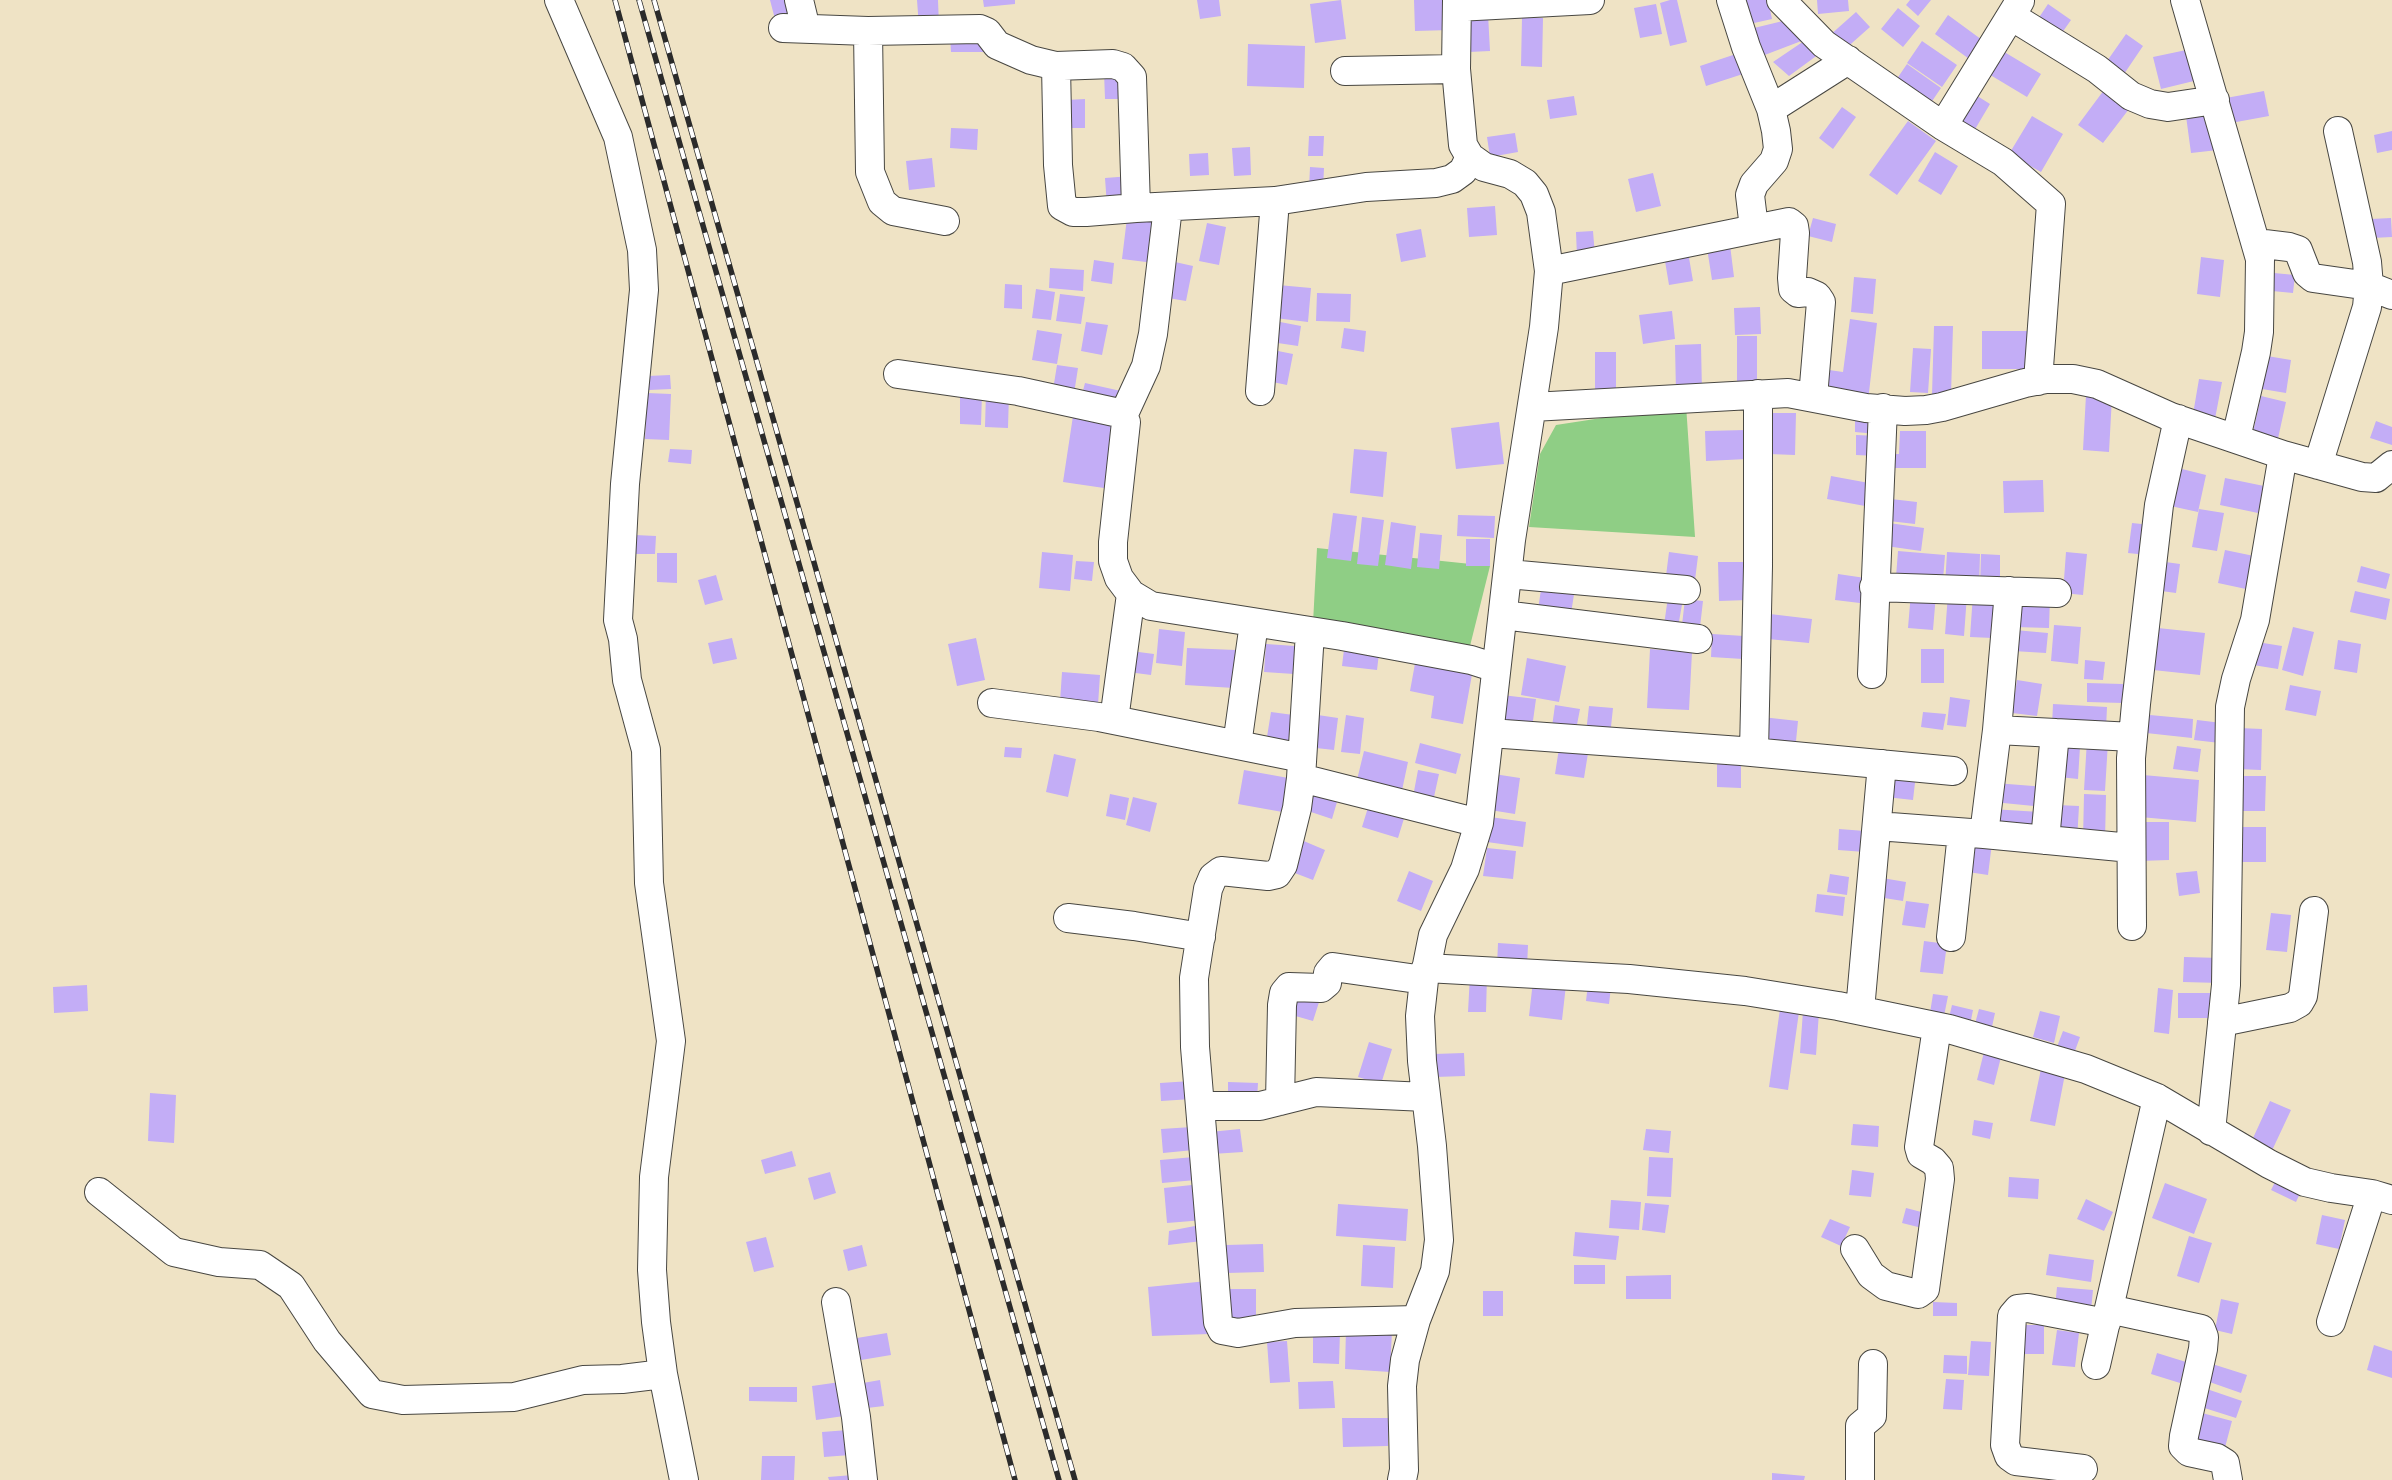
<!DOCTYPE html>
<style>
body{margin:0}
canvas{display:block;background:#efe3c5}
</style>
<canvas width="2392" height="1480"></canvas>
<script>
const g = document.querySelector('canvas').getContext('2d');
g.lineJoin = 'round';
function paint(path, color) { g.fillStyle = color; g.fill(path, 'evenodd'); }
const shape = rows => new Path2D(rows.map(r => 'M' + r).join(''));
function stroke(path, color, width, dash) { g.strokeStyle = color; g.lineWidth = width; g.lineCap = dash ? 'butt' : 'round'; g.setLineDash(dash || []); g.stroke(path); }
paint(shape([
 [1686,405,1695,537,1529,527,1540,454,1556,425],
 [1317,548,1490,566,1470,646,1313,623]
]), '#8fce85');
paint(shape([
 [770,0,794,0,798,19,776,23],
 [917,0,938,0,939,26,919,27],
 [983,0,1015,0,1015,4,984,7],
 [1197,0,1219,0,1221,16,1200,19],
 [1341,0,1346,39,1315,43,1310,4],
 [1414,0,1450,0,1451,30,1415,31],
 [1670,0,1677,0,1687,42,1670,46,1660,3],
 [1740,0,1768,0,1772,19,1745,25],
 [1817,0,1848,0,1849,11,1818,14],
 [1910,0,1931,0,1918,16,1906,5],
 [1656,4,1662,34,1640,38,1634,8],
 [2048,4,2071,20,2059,37,2036,22],
 [1898,8,1920,26,1903,47,1881,29],
 [1856,12,1870,27,1843,51,1829,36],
 [1467,14,1488,14,1490,51,1469,52],
 [1948,15,1989,45,1976,64,1935,34],
 [1522,17,1543,18,1542,67,1521,66],
 [1787,20,1804,40,1762,56,1754,28],
 [986,34,985,52,951,52,950,35],
 [2126,34,2143,46,2122,77,2105,64],
 [1804,41,1819,54,1789,76,1773,62],
 [1922,41,1957,65,1942,87,1907,63],
 [1248,44,1305,46,1304,88,1247,86],
 [2191,49,2198,80,2161,89,2153,57],
 [2001,50,2041,74,2027,97,1987,73],
 [1739,53,1746,73,1706,86,1700,66],
 [1907,64,1941,88,1926,110,1892,86],
 [1123,71,1124,99,1105,99,1104,72],
 [2104,90,2129,109,2103,143,2078,125],
 [2264,91,2269,116,2231,123,2226,98],
 [1971,92,1990,104,1971,136,1952,124],
 [1574,96,1577,115,1550,119,1547,100],
 [1085,99,1085,128,1066,128,1066,100],
 [1842,107,1856,117,1833,149,1819,138],
 [2213,112,2218,150,2191,153,2186,116],
 [2032,116,2063,134,2041,172,2009,154],
 [1908,121,1936,141,1897,195,1869,175],
 [951,128,978,129,977,150,950,148],
 [2392,131,2392,150,2377,153,2374,135],
 [1515,133,1518,152,1490,157,1487,137],
 [1309,136,1324,136,1323,156,1308,156],
 [1250,147,1251,175,1234,176,1232,148],
 [1935,152,1958,166,1941,195,1918,181],
 [1208,153,1209,175,1190,176,1189,154],
 [932,158,935,187,909,190,906,161],
 [1310,167,1324,168,1323,189,1309,188],
 [1653,173,1661,206,1636,212,1628,179],
 [1131,176,1133,205,1107,206,1105,178],
 [1495,206,1497,235,1469,237,1467,208],
 [1127,218,1159,222,1154,263,1122,259],
 [1813,218,1836,224,1832,242,1808,236],
 [2391,218,2392,237,2372,238,2371,219],
 [1207,223,1226,227,1219,265,1199,261],
 [1421,229,1426,257,1401,262,1396,234],
 [1593,231,1595,256,1577,257,1576,232],
 [1730,245,1734,277,1712,280,1707,248],
 [1688,252,1693,281,1669,285,1664,255],
 [2201,257,2224,260,2220,297,2197,294],
 [1094,260,1114,263,1112,284,1091,281],
 [1175,262,1193,266,1186,301,1168,298],
 [1050,268,1084,270,1083,291,1049,288],
 [2274,273,2295,275,2293,293,2272,291],
 [1854,277,1876,279,1873,314,1851,312],
 [1005,284,1022,285,1022,309,1004,308],
 [1278,285,1311,288,1308,322,1275,318],
 [1036,289,1055,292,1051,320,1032,318],
 [1317,293,1351,294,1350,322,1316,321],
 [1060,294,1085,297,1081,324,1056,321],
 [1760,307,1761,334,1735,335,1734,308],
 [1672,311,1675,339,1643,344,1639,315],
 [1850,319,1877,323,1868,401,1826,395,1829,370,1843,372],
 [1275,321,1301,326,1298,346,1271,342],
 [1086,322,1108,325,1102,355,1081,351],
 [1934,326,1953,326,1951,395,1932,395],
 [1344,328,1366,331,1364,352,1341,348],
 [1037,330,1062,334,1057,364,1032,360],
 [1982,331,2027,331,2027,369,1982,369],
 [1737,336,1757,336,1757,385,1737,385],
 [1701,344,1702,393,1676,393,1675,345],
 [1913,348,1931,349,1928,393,1910,392],
 [1268,349,1293,354,1287,385,1263,380],
 [1595,352,1616,352,1616,398,1595,398],
 [2267,356,2291,360,2286,393,2262,389],
 [1057,365,1078,368,1073,400,1052,396],
 [670,375,671,389,649,390,648,376],
 [2199,379,2222,382,2214,424,2192,420],
 [1085,383,1121,391,1118,407,1081,398],
 [986,392,1009,393,1008,428,985,427],
 [647,393,671,394,669,440,645,439],
 [960,393,982,393,981,425,960,424],
 [2086,395,2112,397,2109,452,2083,450],
 [2261,396,2286,402,2277,443,2252,437],
 [1769,413,1796,413,1795,455,1769,454],
 [1073,416,1115,423,1104,488,1063,482],
 [1855,416,1878,417,1877,434,1855,432],
 [2376,421,2392,427,2392,445,2370,438],
 [1499,422,1504,464,1456,469,1451,428],
 [1746,430,1747,459,1706,461,1705,431],
 [1900,431,1926,431,1926,468,1891,468,1891,454,1899,454],
 [1856,435,1878,436,1877,456,1856,455],
 [670,449,692,450,691,464,668,462],
 [1354,449,1387,452,1383,497,1350,493],
 [2174,467,2206,475,2198,512,2166,505],
 [1831,476,1869,483,1865,506,1827,499],
 [2225,478,2264,486,2258,513,2220,505],
 [2043,480,2044,512,2004,513,2003,481],
 [1891,499,1917,502,1915,524,1889,521],
 [2199,509,2224,513,2217,551,2192,547],
 [1333,513,1357,516,1351,561,1327,558],
 [1458,515,1495,516,1494,538,1457,536],
 [1362,517,1384,520,1378,566,1357,564],
 [1391,522,1416,526,1411,569,1385,565],
 [1889,523,1924,528,1921,551,1886,546],
 [2132,523,2151,525,2147,555,2128,553],
 [1420,533,1442,535,1439,569,1417,567],
 [635,535,656,536,655,554,634,554],
 [1466,539,1490,539,1490,566,1466,566],
 [2225,550,2254,556,2246,589,2218,583],
 [1898,551,1945,555,1943,580,1896,577],
 [1042,552,1073,555,1070,591,1039,588],
 [1669,552,1698,556,1694,588,1665,584],
 [1947,552,1980,554,1979,587,1945,586],
 [2066,552,2087,554,2083,595,2063,593],
 [657,553,677,553,677,583,657,582],
 [1981,554,2000,555,2000,589,1980,589],
 [1076,561,1094,562,1092,581,1074,579],
 [2158,561,2180,564,2176,593,2154,590],
 [1718,562,1747,562,1748,600,1719,601],
 [2361,566,2390,574,2386,589,2357,582],
 [1838,574,1872,579,1868,604,1835,600],
 [716,575,723,600,705,605,698,580],
 [1542,583,1575,588,1570,620,1537,616],
 [2355,591,2390,599,2386,620,2350,612],
 [1911,592,1936,594,1933,630,1908,628],
 [1948,594,1967,595,1964,636,1945,634],
 [1973,594,1996,596,1993,638,1970,637],
 [2016,596,2050,597,2049,628,2015,627],
 [1668,597,1683,599,1678,627,1664,625],
 [1685,599,1703,601,1700,627,1682,625],
 [1770,614,1812,619,1809,643,1768,639],
 [2054,625,2081,627,2078,664,2051,661],
 [2293,627,2314,632,2303,676,2282,670],
 [2158,628,2205,633,2200,675,2153,670],
 [1159,629,1185,632,1182,666,1156,663],
 [2015,630,2048,633,2046,653,2013,651],
 [1712,634,1744,636,1743,659,1711,657],
 [732,638,737,659,713,664,708,643],
 [976,638,985,680,957,686,948,644],
 [2338,640,2361,644,2357,673,2334,669],
 [1345,641,1380,645,1377,670,1342,666],
 [2257,642,2282,646,2278,669,2253,665],
 [1266,644,1295,646,1294,674,1264,672],
 [1187,648,1236,650,1234,688,1185,685],
 [1650,649,1692,652,1689,710,1647,708],
 [1921,649,1944,649,1944,683,1921,683],
 [1131,651,1154,654,1151,675,1128,672],
 [1416,658,1473,669,1463,724,1431,718,1434,696,1410,691],
 [1527,658,1566,666,1559,702,1521,695],
 [2085,660,2105,662,2103,680,2084,679],
 [1062,672,1100,675,1098,705,1060,702],
 [2017,680,2042,684,2037,716,2012,713],
 [2087,683,2123,684,2123,703,2087,702],
 [2290,685,2321,691,2316,716,2285,710],
 [1502,695,1536,699,1532,728,1499,724],
 [1950,697,1970,700,1966,727,1947,725],
 [2053,704,2107,707,2106,729,2052,726],
 [1555,705,1580,709,1575,735,1551,734],
 [1589,706,1613,708,1610,736,1586,733],
 [1271,712,1301,716,1296,747,1266,743],
 [1923,712,1946,714,1943,730,1921,727],
 [1311,714,1338,718,1334,750,1307,747],
 [2139,714,2193,719,2192,738,2137,732],
 [1346,715,1364,718,1360,754,1341,752],
 [1762,717,1798,721,1795,751,1758,746],
 [2197,720,2222,723,2220,743,2194,740],
 [2239,728,2262,729,2261,770,2237,769],
 [2087,740,2108,742,2105,791,2084,790],
 [1560,742,1589,747,1584,778,1555,774],
 [1420,743,1461,754,1456,774,1415,763],
 [2060,745,2080,747,2078,779,2059,777],
 [2177,746,2201,749,2198,772,2173,769],
 [1005,747,1022,748,1021,758,1004,757],
 [1364,751,1408,762,1401,795,1356,784],
 [1054,754,1076,759,1068,797,1046,792],
 [1717,756,1741,756,1741,788,1717,787],
 [1244,770,1294,779,1288,813,1238,804],
 [1418,770,1439,774,1432,806,1412,802],
 [1889,771,1916,774,1913,800,1886,797],
 [1494,774,1520,778,1515,814,1490,810],
 [2143,775,2199,780,2196,822,2140,817],
 [2239,776,2266,776,2265,811,2239,811],
 [1995,783,2046,787,2044,807,1993,802],
 [1110,794,1129,798,1125,820,1106,816],
 [1314,794,1337,802,1332,819,1308,811],
 [2084,794,2106,795,2105,841,2083,840],
 [1133,797,1157,803,1150,832,1126,825],
 [1370,801,1406,812,1398,838,1362,827],
 [2057,805,2079,806,2077,841,2054,839],
 [1991,809,2040,812,2039,830,1990,827],
 [1490,817,1526,822,1523,847,1487,842],
 [2138,822,2169,822,2169,860,2139,861],
 [2240,827,2266,827,2266,862,2241,862],
 [1839,829,1865,831,1865,852,1838,850],
 [1299,839,1325,850,1313,880,1287,870],
 [1972,841,1992,843,1988,875,1968,872],
 [1487,848,1516,851,1513,879,1483,876],
 [1409,871,1433,881,1421,911,1397,901],
 [2197,871,2200,893,2179,896,2176,873],
 [1830,874,1849,877,1847,895,1827,892],
 [1882,878,1906,882,1903,901,1878,897],
 [1817,894,1845,897,1843,916,1815,912],
 [1906,901,1929,904,1925,928,1902,925],
 [2271,913,2291,915,2287,952,2266,950],
 [1924,941,1947,944,1943,974,1920,972],
 [1498,943,1528,945,1527,967,1497,966],
 [2184,957,2221,958,2220,983,2183,982],
 [1470,975,1487,976,1486,1012,1468,1012],
 [1533,981,1566,985,1562,1020,1529,1016],
 [1588,984,1611,987,1609,1004,1586,1001],
 [87,985,88,1011,54,1013,53,987],
 [2158,988,2173,990,2169,1034,2154,1032],
 [1299,992,1320,999,1313,1021,1292,1015],
 [2178,993,2218,993,2218,1018,2178,1018],
 [1933,994,1948,996,1943,1021,1929,1019],
 [1952,1005,1973,1010,1969,1030,1947,1026],
 [1780,1009,1799,1012,1788,1090,1769,1087],
 [1979,1009,1995,1013,1990,1036,1973,1031],
 [1803,1011,1819,1012,1816,1055,1800,1053],
 [2040,1011,2060,1016,2054,1043,2033,1037],
 [2063,1031,2080,1037,2072,1059,2055,1052],
 [1369,1042,1392,1049,1381,1084,1358,1077],
 [1985,1048,2002,1053,1994,1085,1977,1080],
 [1464,1053,1465,1076,1435,1077,1434,1054],
 [2041,1069,2065,1074,2055,1126,2030,1121],
 [1191,1081,1192,1099,1161,1101,1160,1083],
 [1228,1082,1258,1083,1257,1100,1228,1099],
 [150,1093,176,1095,174,1143,148,1141],
 [2270,1101,2291,1110,2268,1159,2248,1149],
 [1974,1120,1993,1123,1990,1139,1972,1135],
 [1853,1124,1879,1126,1878,1147,1851,1145],
 [1192,1127,1194,1150,1163,1153,1161,1129],
 [1240,1129,1243,1152,1212,1154,1210,1132],
 [1646,1129,1671,1131,1669,1153,1643,1150],
 [792,1151,796,1166,765,1174,761,1160],
 [1194,1157,1196,1180,1162,1183,1160,1160],
 [1649,1157,1673,1158,1671,1197,1647,1196],
 [1852,1170,1874,1173,1871,1197,1849,1195],
 [830,1172,836,1193,814,1200,808,1178],
 [2278,1176,2303,1187,2296,1202,2271,1190],
 [2009,1177,2039,1179,2038,1199,2008,1197],
 [2165,1183,2207,1199,2194,1234,2152,1218],
 [1201,1184,1204,1220,1167,1223,1164,1188],
 [2086,1199,2113,1212,2104,1231,2077,1219],
 [1611,1200,1641,1202,1639,1230,1609,1228],
 [1645,1203,1669,1205,1665,1233,1642,1230],
 [1338,1204,1408,1209,1406,1241,1336,1236],
 [1906,1208,1929,1214,1926,1229,1902,1223],
 [2322,1215,2345,1220,2339,1249,2316,1244],
 [1830,1219,1850,1227,1841,1246,1821,1237],
 [1200,1225,1202,1241,1168,1245,1169,1231],
 [1575,1232,1619,1236,1616,1260,1573,1256],
 [2189,1236,2212,1243,2199,1283,2177,1276],
 [766,1237,774,1267,754,1272,746,1242],
 [1263,1244,1264,1272,1227,1273,1226,1245],
 [862,1245,867,1266,848,1271,843,1250],
 [1363,1245,1395,1247,1393,1288,1361,1286],
 [2049,1254,2094,1260,2091,1282,2046,1275],
 [1574,1265,1605,1265,1605,1284,1574,1284],
 [1671,1275,1671,1299,1626,1299,1626,1276],
 [1207,1281,1209,1334,1152,1336,1148,1287],
 [2057,1287,2093,1290,2091,1310,2055,1307],
 [1229,1289,1256,1289,1256,1326,1229,1326],
 [1483,1291,1503,1291,1503,1316,1483,1316],
 [2221,1299,2239,1303,2232,1334,2215,1330],
 [1933,1302,1957,1303,1957,1316,1933,1316],
 [2022,1325,2044,1325,2044,1354,2022,1354],
 [1346,1329,1392,1331,1390,1372,1345,1369],
 [2057,1330,2079,1333,2075,1367,2052,1365],
 [1313,1331,1340,1332,1339,1364,1313,1363],
 [887,1333,891,1355,861,1360,857,1338],
 [1287,1341,1290,1382,1270,1383,1267,1342],
 [1971,1341,1991,1342,1989,1376,1968,1375],
 [2374,1345,2392,1351,2392,1378,2367,1370],
 [2157,1353,2186,1362,2180,1383,2151,1374],
 [1944,1355,1967,1356,1967,1374,1943,1373],
 [2206,1362,2247,1375,2241,1393,2201,1379],
 [1946,1379,1964,1380,1962,1410,1943,1409],
 [880,1380,884,1406,867,1408,863,1383],
 [1333,1381,1335,1408,1299,1409,1298,1382],
 [840,1382,844,1416,816,1420,812,1386],
 [749,1387,797,1387,797,1402,749,1401],
 [2201,1387,2242,1401,2236,1418,2195,1405],
 [2202,1413,2232,1421,2223,1455,2193,1447],
 [1342,1418,1388,1418,1388,1446,1343,1447],
 [848,1430,850,1455,824,1457,822,1432],
 [762,1456,795,1456,794,1480,761,1480],
 [1772,1473,1805,1476,1804,1480,1772,1480],
 [853,1475,854,1480,829,1480,828,1477]
]), '#c3adf6');
const minor = shape([
 [559,0,618,137,642,250,644,290,625,484,618,620,623,639,627,680,646,750,649,883,671,1041,654,1177,652,1270,656,1322,663,1374,684,1480],
 [799,0,806,29],
 [1731,0,1746,47,1771,109,1776,131,1778,149,1774,161,1754,184,1750,195,1754,228],
 [1781,0,1824,44,1943,126,2003,162,2051,204,2038,381],
 [2185,0,2260,259,2259,332,2256,352,2236,438],
 [1457,7,1590,0],
 [2011,16,2097,69,2131,96,2150,104,2168,107,2215,100],
 [783,28,868,31,980,29,987,32,997,45,1031,60,1056,66,1113,64,1123,67,1132,77,1136,208,1275,201,1366,187,1436,183,1452,179,1463,171,1470,157],
 [868,31,870,172,882,202,893,211,945,221],
 [1056,66,1058,165,1062,206,1073,212,1086,212,1136,208],
 [1345,71,1456,69],
 [1771,109,1848,60],
 [1943,126,2020,1],
 [2256,243,2289,247,2298,250,2307,273,2313,278,2369,286,2392,295],
 [1549,271,1789,222,1794,226,1795,233,1792,278,1793,289,1798,293,1808,292,1817,296,1821,302,1813,397],
 [898,374,1018,391,1119,413,1123,416,1126,422,1113,542,1113,561,1119,578,1131,594,1151,606,1342,636,1471,660,1496,668],
 [1260,391,1275,201],
 [1532,407,1788,393,1866,408,1905,411,1926,410,1942,407,2025,383,2046,379,2073,379,2097,384,2171,417,2283,455,2362,477,2376,478,2392,465],
 [1123,416,1146,366,1153,334,1168,207],
 [2318,465,2367,307,2369,286,2367,262,2338,131],
 [1508,574,1686,590],
 [1874,587,2057,593],
 [1503,615,1698,639],
 [1310,632,1301,778,1297,808,1283,865,1277,874,1268,876,1221,871,1213,877,1208,889,1194,978,1195,1047,1218,1322,1222,1330,1238,1333,1295,1323,1416,1320],
 [1872,674,1883,408],
 [992,703,1099,717,1302,758],
 [1114,720,1131,594],
 [1997,730,2133,737],
 [1490,733,1741,751,1953,771],
 [1237,745,1254,623],
 [1754,752,1758,566,1758,394],
 [1301,778,1479,823],
 [1877,826,1984,834,1997,730,2009,591],
 [1984,834,2131,848],
 [2045,840,2055,733],
 [1068,918,1134,926,1201,937],
 [2132,926,2131,758,2136,704,2159,505,2178,419],
 [1951,937,1962,833],
 [1426,968,1629,979,1745,991,1838,1006,1949,1029,2086,1069,2157,1098,2269,1164,2305,1182,2331,1188,2372,1194,2392,1200],
 [1860,1010,1882,764],
 [2222,1022,2290,1008,2299,1003,2303,996,2314,911],
 [1280,1101,1282,1005,1284,993,1289,987,1321,988,1327,983,1328,973,1333,967,1424,980],
 [1201,1106,1260,1106,1316,1092,1426,1097],
 [2211,1131,2226,985,2230,707,2236,679,2255,620,2283,455],
 [99,1192,174,1252,219,1262,260,1265,291,1286,327,1341,372,1394,403,1400,514,1397,583,1380,622,1379,663,1374],
 [1855,1249,1871,1275,1886,1286,1918,1294,1925,1289,1940,1179,1939,1168,1933,1161,1921,1154,1919,1147,1937,1027],
 [836,1302,856,1417,863,1480],
 [2109,1309,2201,1329,2204,1337,2203,1349,2184,1436,2183,1446,2189,1452,2217,1458,2225,1463,2228,1480],
 [2331,1322,2372,1194],
 [2096,1365,2157,1098],
 [2083,1469,2016,1461,2009,1456,2005,1445,2012,1316,2018,1309,2028,1308,2106,1323],
 [1402,1480,1404,1470,1402,1386,1405,1360,1416,1320,1435,1271,1439,1240,1432,1146,1422,1061,1420,1016,1424,980,1433,935,1465,869,1479,823,1511,540,1544,327,1549,271,1541,212,1534,194,1525,183,1510,174,1484,167,1470,157,1463,145,1456,69,1457,0],
 [1860,1480,1860,1426,1872,1416,1873,1364]
]);
stroke(minor, '#484742', 30);
stroke(minor, '#fff', 28);
const rail = shape([
 [615,0,1015,1480],
 [639,0,1059,1480],
 [654,0,1075,1480]
]);
stroke(rail, '#2b2b2b', 5.5);
stroke(rail, '#fff', 4, [11]);
</script>
